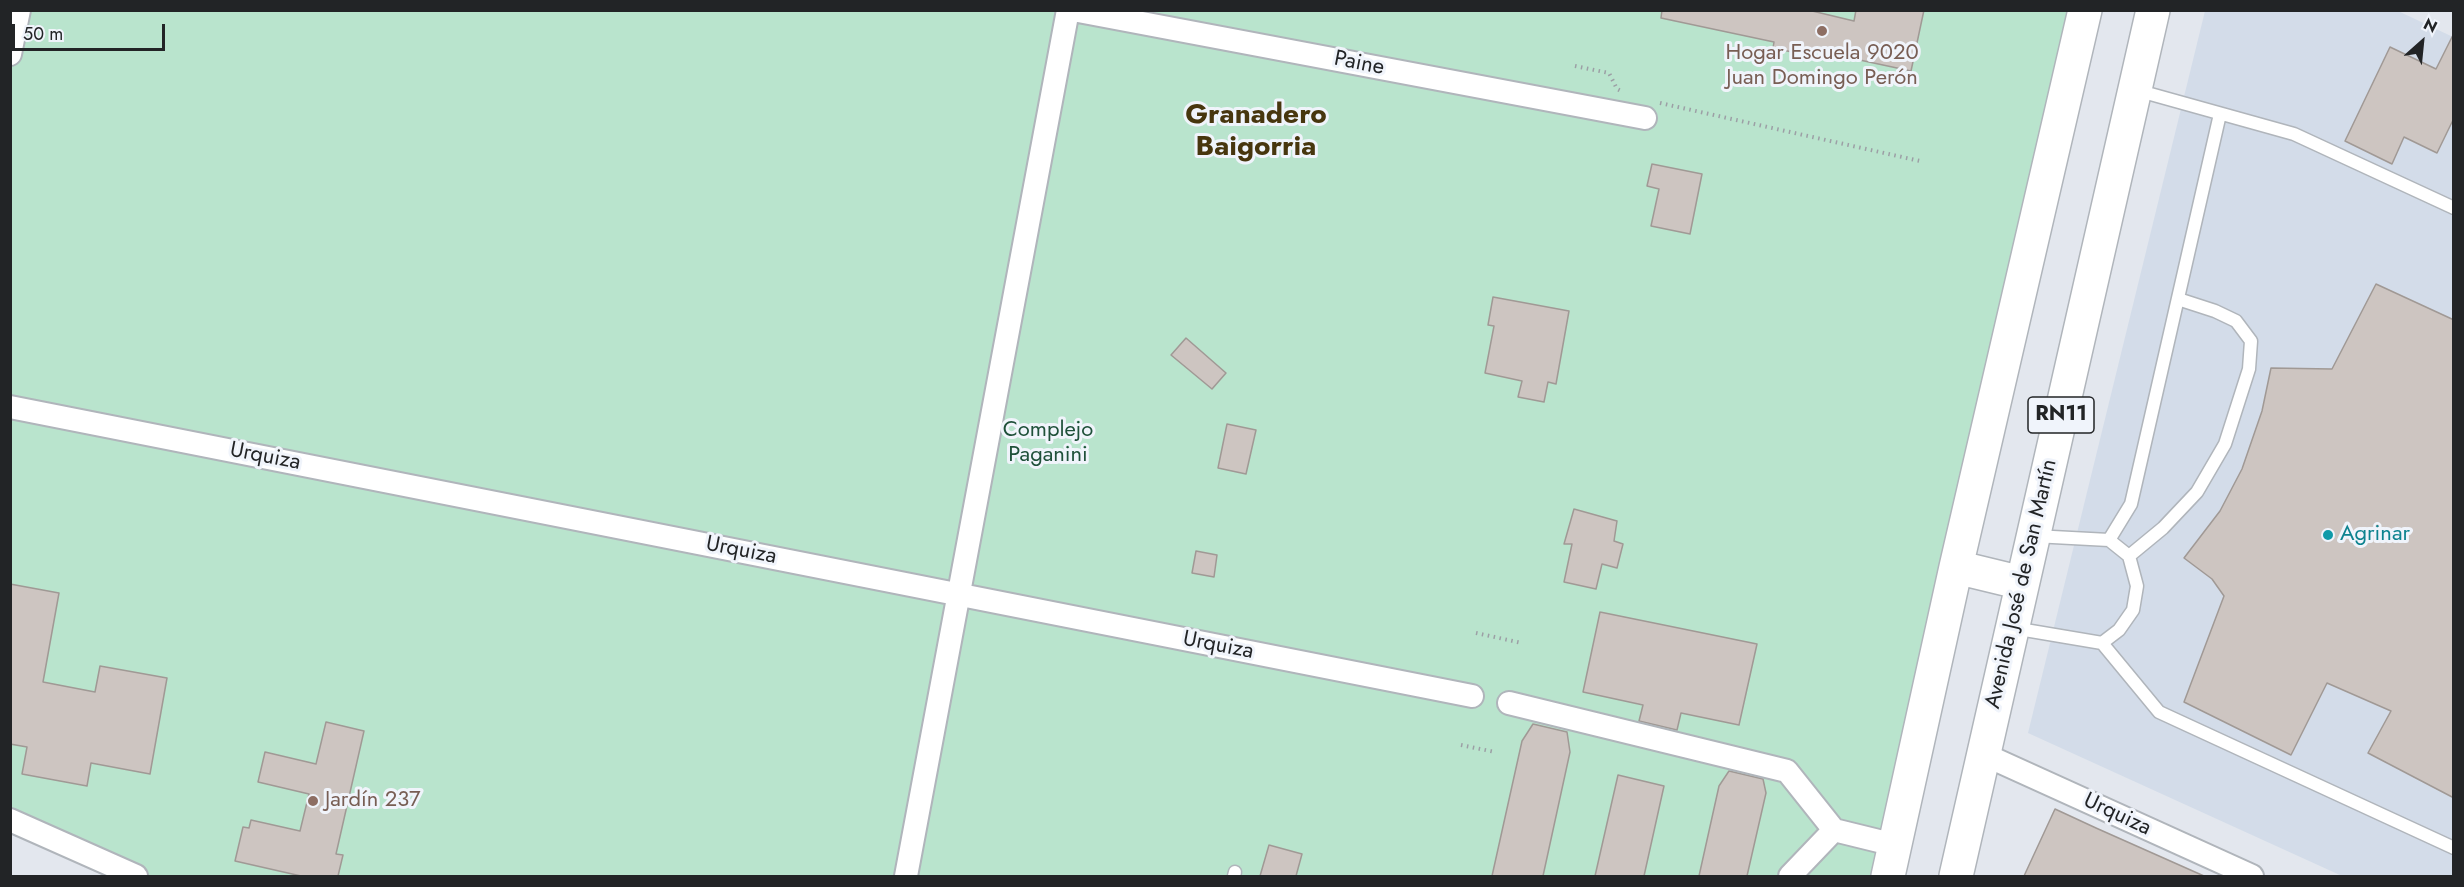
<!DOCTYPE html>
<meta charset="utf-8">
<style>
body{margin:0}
#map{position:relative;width:2464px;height:887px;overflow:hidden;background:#e3e7ee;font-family:Jost,sans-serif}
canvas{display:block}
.frame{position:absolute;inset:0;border:12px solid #222426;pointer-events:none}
.north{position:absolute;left:2392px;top:12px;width:60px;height:60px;-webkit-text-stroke:4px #f0f4fb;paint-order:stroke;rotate:27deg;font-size:16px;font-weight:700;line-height:24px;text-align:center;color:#222426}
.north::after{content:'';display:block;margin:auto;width:21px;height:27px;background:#222426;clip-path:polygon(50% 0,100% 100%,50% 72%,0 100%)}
.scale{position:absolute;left:12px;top:24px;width:153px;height:27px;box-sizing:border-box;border:3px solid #222426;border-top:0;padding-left:8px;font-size:18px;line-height:21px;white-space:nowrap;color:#222426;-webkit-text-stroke:4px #f0f4fb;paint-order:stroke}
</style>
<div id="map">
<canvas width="2464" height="887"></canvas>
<div class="frame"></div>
<div class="north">N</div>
<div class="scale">50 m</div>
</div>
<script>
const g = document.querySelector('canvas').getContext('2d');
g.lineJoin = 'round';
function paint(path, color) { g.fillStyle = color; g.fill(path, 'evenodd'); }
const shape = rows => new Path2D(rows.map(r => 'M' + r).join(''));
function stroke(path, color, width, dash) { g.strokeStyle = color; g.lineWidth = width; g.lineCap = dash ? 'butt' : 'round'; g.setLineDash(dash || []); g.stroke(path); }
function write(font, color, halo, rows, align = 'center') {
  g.font = font + ' Jost,sans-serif'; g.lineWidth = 6; g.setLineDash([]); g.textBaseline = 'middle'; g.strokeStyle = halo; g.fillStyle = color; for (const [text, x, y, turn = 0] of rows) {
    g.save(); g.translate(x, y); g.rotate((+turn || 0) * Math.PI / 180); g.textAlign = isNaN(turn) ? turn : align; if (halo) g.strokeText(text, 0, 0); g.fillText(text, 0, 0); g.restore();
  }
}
paint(shape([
 [2205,11,2398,11,2453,37,2453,876,2342,876,2028,733]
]), '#d3dce9');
paint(shape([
 [19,11,2085,11,1888,876,136,876,11,820,10,55]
]), '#b9e4cd');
const building = shape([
 [1662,10,1808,10,1854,21,1856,10,1924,10,1911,71,1813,50,1811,56,1773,48,1774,42,1661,18,1662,10],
 [2454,33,2454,118,2437,153,2404,137,2392,164,2345,141,2390,47,2436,69,2454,33],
 [1652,164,1702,174,1690,234,1651,226,1659,189,1647,186,1652,164],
 [2376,284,2454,320,2454,798,2368,753,2391,711,2327,683,2291,755,2184,702,2224,596,2212,579,2184,558,2220,511,2242,469,2262,411,2271,368,2332,369,2376,284],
 [1493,297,1569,311,1556,384,1548,382,1544,402,1518,397,1522,381,1485,373,1494,326,1488,325,1493,297],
 [1186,338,1226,373,1212,389,1171,355,1186,338],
 [1227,424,1256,430,1246,474,1218,468,1227,424],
 [1574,509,1617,521,1614,541,1623,544,1617,568,1602,564,1596,589,1564,582,1572,544,1564,544,1574,509],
 [1196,551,1217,555,1214,577,1192,573,1196,551],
 [10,584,59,593,43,682,95,692,100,666,167,678,150,774,91,763,87,786,22,774,27,747,10,744,10,584],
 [1600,612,1757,644,1739,725,1681,713,1677,730,1639,721,1643,705,1583,692,1600,612],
 [326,722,364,731,336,854,343,855,338,876,301,876,235,861,243,827,249,828,251,820,300,831,309,794,258,782,265,752,316,764,326,722],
 [1533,724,1567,732,1570,752,1543,876,1492,876,1522,741,1533,724],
 [1729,771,1763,779,1766,793,1747,876,1699,876,1719,786,1729,771],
 [1618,775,1664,786,1644,876,1595,876,1618,775],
 [2055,809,2096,828,2204,876,2024,876,2055,809],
 [1269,845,1302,854,1296,876,1260,876,1269,845]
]);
paint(building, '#cdc5c1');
stroke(building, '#a09995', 1.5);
const lane = shape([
 [2136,90,2294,134,2454,208],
 [2109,540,2131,504,2220,114],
 [2129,556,2163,528,2197,492,2225,444,2249,369,2251,341,2236,321,2215,311,2178,299],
 [2013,628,2102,643,2119,630,2133,610,2137,586,2129,556,2109,540,2034,536],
 [2102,643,2159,712,2454,848],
 [1234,876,1235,872]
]);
const street = shape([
 [1073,10,1645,118],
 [10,54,19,10],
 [10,407,1472,696],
 [1509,703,1787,771,1834,830],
 [1983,754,2252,876],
 [10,820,136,876],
 [906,876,1068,10],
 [1790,876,1834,830,1895,845]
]);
const primary = shape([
 [1956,567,2022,583],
 [1888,876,1956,567,2085,10],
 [1956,876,2153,10]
]);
stroke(lane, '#b0b5bb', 15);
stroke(street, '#b0b5bb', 26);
stroke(primary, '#b0b5bb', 36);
stroke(shape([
 [1575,66,1609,73,1617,89,1621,91],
 [1660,103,1920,161],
 [1476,633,1522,643],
 [1461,745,1495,752]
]), '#9c9fa5', 4, [1.5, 4.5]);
stroke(lane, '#fff', 12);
stroke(street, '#fff', 22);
stroke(primary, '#fff', 33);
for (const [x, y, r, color] of [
 [1822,31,6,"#8d6e63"],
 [2328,535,6,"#0f9aa8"],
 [313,801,6,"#8d6e63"]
]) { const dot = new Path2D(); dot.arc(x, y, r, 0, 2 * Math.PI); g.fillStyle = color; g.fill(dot); stroke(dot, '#f0f4fb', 2); }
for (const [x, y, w] of [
 [2061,415,66]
]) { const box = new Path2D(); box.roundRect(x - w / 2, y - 18, w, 36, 4.5); g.fillStyle = '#f0f4fb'; g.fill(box); stroke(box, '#222426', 1.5); }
write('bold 21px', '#222426', null, [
 ["RN11",2061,415]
]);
write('22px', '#785e54', '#f0f4fb', [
 ["Hogar Escuela 9020",1822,54],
 ["Juan Domingo Perón",1822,79],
 ["Jardín 237",325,801,"left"]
]);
write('22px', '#222426', '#f0f4fb', [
 ["Paine",1359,64,11],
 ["Urquiza",265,457,11],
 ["Urquiza",741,551,11],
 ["Avenida José de San Martín",2022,584,-77],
 ["Urquiza",1218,646,11],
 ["Urquiza",2117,815,25]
]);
write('22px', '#1f513a', '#f0f4fb', [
 ["Complejo",1048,431],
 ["Paganini",1048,456]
]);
write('22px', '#0d838f', '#f0f4fb', [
 ["Agrinar",2340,535]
], 'left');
write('bold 28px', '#47360e', '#f0f4fb', [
 ["Granadero",1256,116],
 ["Baigorria",1256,148]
]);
</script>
